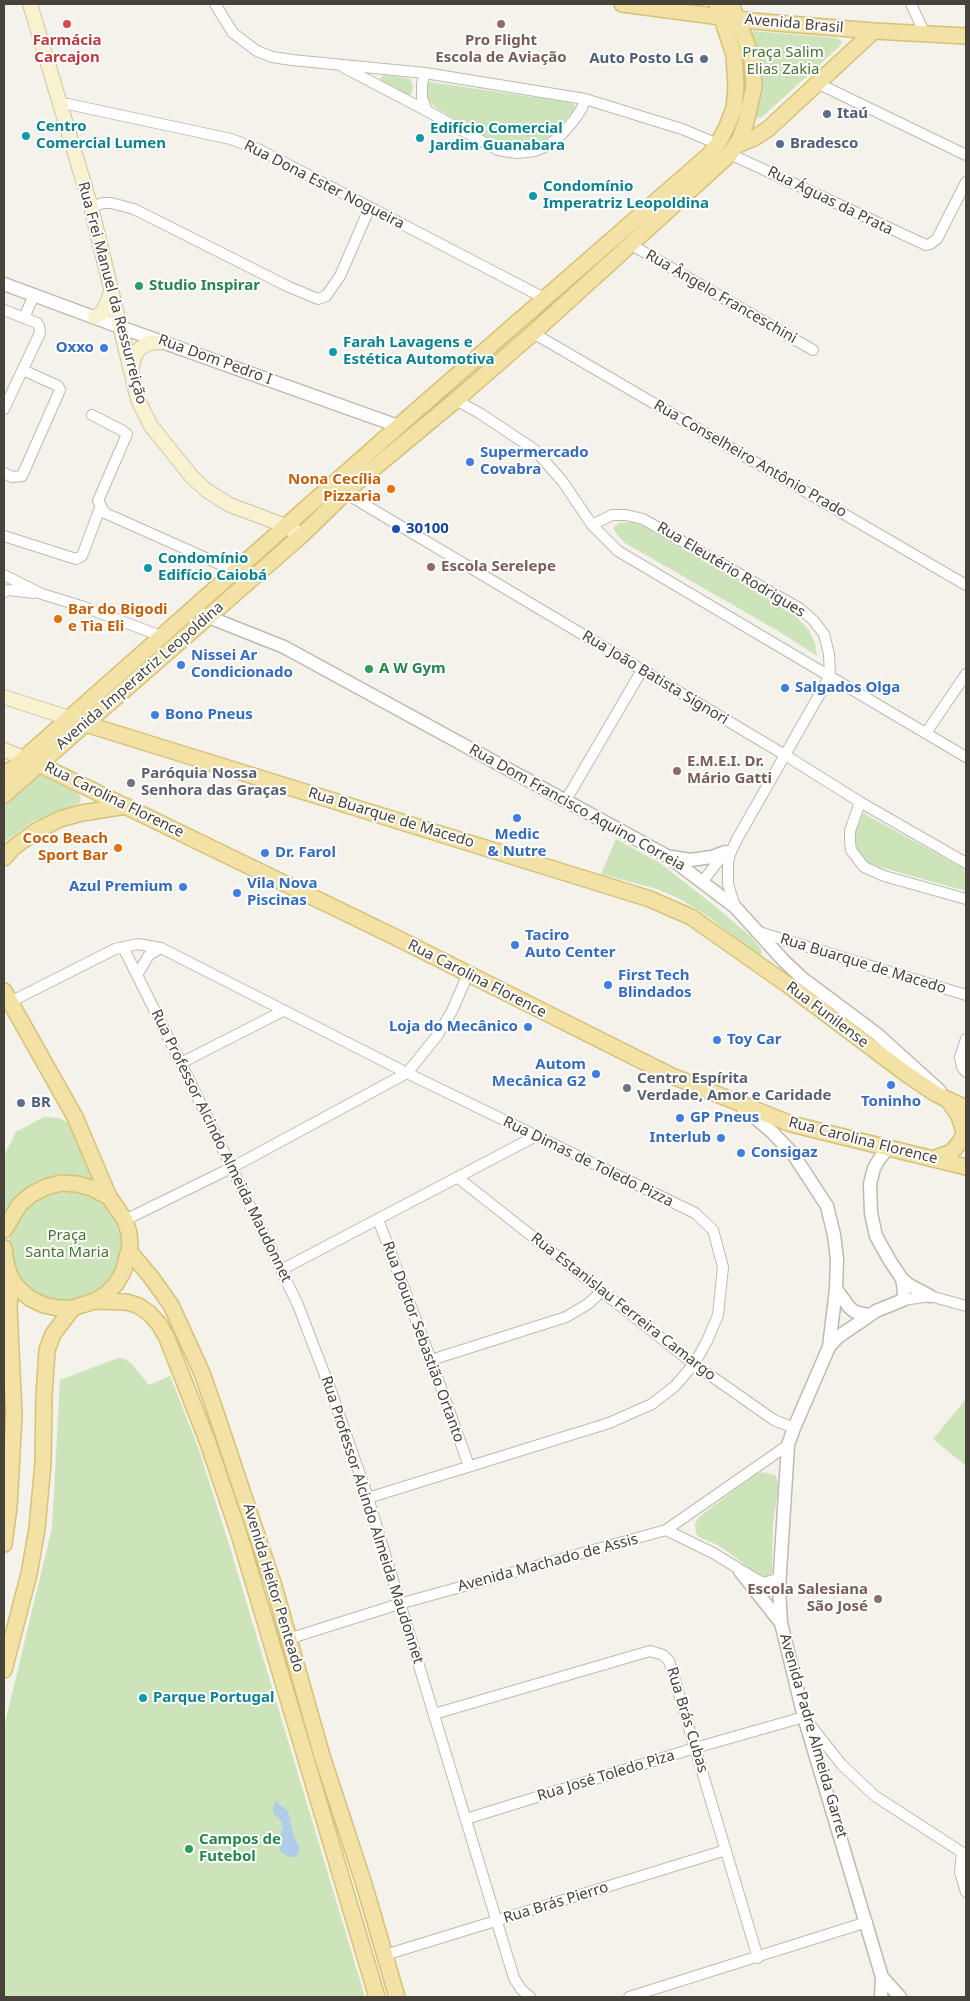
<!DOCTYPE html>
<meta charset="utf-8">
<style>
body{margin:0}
#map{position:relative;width:970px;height:2001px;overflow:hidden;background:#f4f2eb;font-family:"Noto Sans",sans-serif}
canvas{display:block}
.frame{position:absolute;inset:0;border:5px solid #47433a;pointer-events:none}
</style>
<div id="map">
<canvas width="970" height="2001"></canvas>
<div class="frame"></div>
</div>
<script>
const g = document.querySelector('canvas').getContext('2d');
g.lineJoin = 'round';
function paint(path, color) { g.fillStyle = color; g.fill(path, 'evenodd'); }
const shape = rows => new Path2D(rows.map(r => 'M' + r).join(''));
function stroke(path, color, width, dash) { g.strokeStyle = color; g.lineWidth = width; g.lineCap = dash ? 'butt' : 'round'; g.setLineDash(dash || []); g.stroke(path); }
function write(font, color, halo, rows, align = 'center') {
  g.font = font + ' "Noto Sans",sans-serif'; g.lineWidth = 4; g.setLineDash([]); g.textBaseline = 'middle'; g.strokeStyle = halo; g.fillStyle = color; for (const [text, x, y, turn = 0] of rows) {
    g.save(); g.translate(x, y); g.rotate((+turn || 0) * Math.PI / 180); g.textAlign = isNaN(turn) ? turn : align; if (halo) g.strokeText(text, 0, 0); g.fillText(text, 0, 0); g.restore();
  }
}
paint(shape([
 [751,31,836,38,842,41,839,47,762,117,757,118,754,117,750,35],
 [389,75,410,79,413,85,412,93,408,96,383,85,380,80,382,76],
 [430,82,567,102,574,104,576,108,559,128,543,142,529,146,506,146,483,136,436,108,428,100,425,85],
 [631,522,643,526,792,612,809,630,815,643,817,656,780,632,625,543,618,536,613,528,619,523],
 [39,774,78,793,81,798,80,803,32,822,4,842,4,806],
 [863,813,966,870,966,891,880,867,869,863,857,849,854,839,856,831],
 [616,839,660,863,716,907,750,936,761,949,762,953,759,956,709,917,680,899,657,889,601,874],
 [44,1117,59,1118,73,1125,96,1181,76,1176,43,1180,21,1196,5,1213,4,1156,16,1132],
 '9 1245a57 57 0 1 1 114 0a57 57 0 1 1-114 0Z',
 [118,1358,125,1359,132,1364,149,1385,170,1376,198,1447,228,1541,365,1997,4,1997,4,1727,52,1528,60,1380],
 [966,1399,966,1466,933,1439],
 [763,1472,775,1475,779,1484,773,1523,772,1573,764,1579,759,1577,743,1563,718,1545,701,1538,696,1534,695,1524,699,1517,756,1474]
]), '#cde3b9');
paint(shape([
 [275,1801,288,1811,294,1837,299,1846,299,1853,294,1857,289,1857,280,1851,279,1839,283,1826,281,1821,274,1814,273,1808]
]), '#afcde8');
const minor = shape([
 [215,4,233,33,257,51,272,57,292,60,425,73,585,99,682,129,718,144],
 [911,4,924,32],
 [343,67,427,111],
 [425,73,422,84,422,98,427,111,498,150,517,153,535,151,549,145,562,134,575,119,582,108,585,99],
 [817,83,966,155],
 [60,104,68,104,231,139,260,150,546,299],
 [730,154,926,245,930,244,937,239,966,182],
 [91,207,103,203,111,203,134,209,287,286,318,299,326,296,340,276,370,207],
 [630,244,813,350],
 [4,310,37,323,39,326,40,333,4,409],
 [24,318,34,295],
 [533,333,966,585],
 [456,400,481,414,535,450,563,482,592,525,618,551,966,757],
 [92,415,123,431,127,434,98,501,105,513,235,571],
 [4,473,12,477,22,476,60,390,58,386,23,370],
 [345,493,785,755,860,802,966,863],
 [592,525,612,515,626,515,643,519,799,608,813,620,824,634,829,654,830,676,737,839,730,854,728,862,728,884,735,907],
 [4,536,76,559,82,556,100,508],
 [4,575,42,594,84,607,161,636],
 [4,592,9,590,34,593],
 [926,733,966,674],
 [566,800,642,670],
 [860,802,850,831,850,842,851,850,864,867,884,876,966,899],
 [703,881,726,851],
 [759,932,966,995],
 [123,947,181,1063,298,1305,331,1391,368,1498,514,1978,521,1989,530,1997],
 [137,975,149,955,161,948],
 [10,1002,115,949,138,944,161,948,407,1073,695,1213,713,1230,723,1267,718,1315,707,1341,694,1364,675,1386,652,1404,609,1423,368,1498],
 [966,1039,960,1057,962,1067,966,1072],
 [181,1063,283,1011],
 [457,1177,694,1364,774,1420,794,1428],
 [378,1219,431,1360,469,1466],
 [125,1220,231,1168,407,1073,437,1036,452,1011,468,974],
 [281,1270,534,1137],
 [903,1300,930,1296,966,1306],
 [431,1360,566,1317,588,1304,602,1291],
 [666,1530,713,1553,759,1581,764,1583,780,1578],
 [288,1639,399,1604,666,1530,788,1445],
 [434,1714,650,1651,663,1655,669,1661,758,1958],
 [466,1819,695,1748,804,1717,842,1765,875,1796,966,1855],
 [962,1852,960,1872,966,1892],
 [385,1955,726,1850],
 [629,1997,867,1922]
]);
const tertiary = shape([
 [4,284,120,327,398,426],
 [201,614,284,647,669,857,735,907,784,961,802,978,877,1034,940,1091],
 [672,857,690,860,712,857,725,852],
 [742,1107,772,1132,793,1154,827,1206,834,1235,837,1259,836,1289,829,1347],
 [888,1148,880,1158,874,1168,870,1184,871,1213,876,1236,890,1261,902,1279,909,1285,930,1296],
 [836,1289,849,1307,855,1312,869,1315],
 [740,1571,781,1623],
 [881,1997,882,1977],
 [900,1997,882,1977,804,1717,781,1623,779,1588,788,1445,794,1428,829,1347,838,1337,876,1311,903,1300,904,1290,902,1279]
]);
const secondary = shape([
 [30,4,91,207,138,400,151,426,192,477,206,490,230,505,286,526,302,535],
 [95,317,103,312,112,290],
 [132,368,134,357,139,349,149,343,163,342],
 [4,697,69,718],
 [4,750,24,758]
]);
const primary = shape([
 [622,4,752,21,874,31,966,36],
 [735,146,754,138,768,129,874,31],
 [76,721,650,899,691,917,788,985,905,1073,936,1094,966,1108],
 [30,760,395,937,672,1076,791,1124,966,1167],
 [4,776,410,416,709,155,718,144,728,124,734,108,736,88,734,55,717,4],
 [4,795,302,535,350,488,456,400,533,333,730,154,740,139,746,122,754,87,752,60,747,44,731,4],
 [4,858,14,847,36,831,60,819,82,813,126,806],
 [4,991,75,1117,109,1197],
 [932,1159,952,1152,962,1139,964,1132,959,1116,948,1100],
 [4,1230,20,1204,32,1194,46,1187,61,1183,77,1184,92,1188,109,1197,125,1220,129,1233,130,1246,123,1272,116,1284,106,1294,95,1301,82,1305,73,1308,58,1308,44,1305,31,1299,20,1290,11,1279,6,1263,4,1248],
 [129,1251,151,1277,171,1305,202,1373,215,1410,274,1586,322,1756,364,1884,397,1997],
 [95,1301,127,1302,139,1306,149,1313,159,1324,167,1338,207,1440,238,1531,377,1997],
 [4,1544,9,1507,14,1415,9,1308,11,1279],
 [4,1670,29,1574,37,1529,43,1463,44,1396,47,1350,53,1334,73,1308]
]);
stroke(minor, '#bebaaf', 12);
stroke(tertiary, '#bebaaf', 15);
stroke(secondary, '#cec6a0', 16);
stroke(primary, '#d6c177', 18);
stroke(minor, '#fff', 10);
stroke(tertiary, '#fff', 12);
stroke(secondary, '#f9f2d0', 14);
stroke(primary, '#f3e2a5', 15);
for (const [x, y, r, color] of [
 [67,24,5,"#e0444e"],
 [501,24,5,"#8d6e63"],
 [704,59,5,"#5c6f8a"],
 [827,114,5,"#5c6f8a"],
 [26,136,5,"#0f9aa8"],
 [420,138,5,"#0f9aa8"],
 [780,144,5,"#5c6f8a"],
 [533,196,5,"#0f9aa8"],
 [139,286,5,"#2e9e5b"],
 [104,348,5,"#3f7fe0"],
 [333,352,5,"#0f9aa8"],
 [470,462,5,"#3f7fe0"],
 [391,489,5,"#e8710a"],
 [396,529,5,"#1a4fb4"],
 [431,567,5,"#8d6e63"],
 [148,568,5,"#0f9aa8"],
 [58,619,5,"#e8710a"],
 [181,665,5,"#3f7fe0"],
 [369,669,5,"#2e9e5b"],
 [785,688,5,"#3f7fe0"],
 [155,715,5,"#3f7fe0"],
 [677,771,5,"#8d6e63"],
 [131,783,5,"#6b7280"],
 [517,818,5,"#3f7fe0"],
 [118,848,5,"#e8710a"],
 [265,853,5,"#3f7fe0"],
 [183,887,5,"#3f7fe0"],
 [237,893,5,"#3f7fe0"],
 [515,945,5,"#3f7fe0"],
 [608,985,5,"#3f7fe0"],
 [528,1027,5,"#3f7fe0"],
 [717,1040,5,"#3f7fe0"],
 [596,1074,5,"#3f7fe0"],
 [891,1085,5,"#3f7fe0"],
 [627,1088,5,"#6b7280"],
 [21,1103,5,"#5c6f8a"],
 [680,1118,5,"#3f7fe0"],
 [721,1138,5,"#3f7fe0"],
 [741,1153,5,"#3f7fe0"],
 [878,1599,5,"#8d6e63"],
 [143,1698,5,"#0f9aa8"],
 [189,1849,5,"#2e9e5b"]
]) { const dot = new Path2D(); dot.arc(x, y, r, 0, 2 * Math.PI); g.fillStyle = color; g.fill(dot); stroke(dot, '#fff', 2); }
write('15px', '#47433a', '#fff', [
 ["Avenida Brasil",794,24,5],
 ["Rua Dona Ester Nogueira",324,185,27],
 ["Rua Águas da Prata",830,201,26],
 ["Rua Frei Manuel da Ressurreição",112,293,75],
 ["Rua Ângelo Franceschini",721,297,30],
 ["Rua Dom Pedro I",215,360,20],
 ["Rua Conselheiro Antônio Prado",750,459,30],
 ["Rua Eleutério Rodrigues",731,570,31],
 ["Avenida Imperatriz Leopoldina",140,676,-41],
 ["Rua João Batista Signori",655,678,31],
 ["Rua Carolina Florence",114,800,26],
 ["Rua Dom Francisco Aquino Correia",577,808,29],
 ["Rua Buarque de Macedo",391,818,17],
 ["Rua Buarque de Macedo",863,964,17],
 ["Rua Carolina Florence",477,979,27],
 ["Rua Funilense",827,1015,37],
 ["Rua Carolina Florence",863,1141,14],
 ["Rua Professor Alcindo Almeida Maudonnet",221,1146,64],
 ["Rua Dimas de Toledo Pizza",588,1162,26],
 ["Rua Estanislau Ferreira Camargo",623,1307,38],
 ["Rua Doutor Sebastião Ortanto",423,1342,70],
 ["Rua Professor Alcindo Almeida Maudonnet",372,1520,72],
 ["Avenida Machado de Assis",548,1563,-15],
 ["Avenida Heitor Penteado",273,1588,73],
 ["Rua Brás Cubas",687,1720,73],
 ["Avenida Padre Almeida Garret",813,1736,74],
 ["Rua José Toledo Piza",606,1776,-17],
 ["Rua Brás Pierro",556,1903,-17]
]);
write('bold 15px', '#be3a42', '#fff', [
 ["Farmácia",67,41],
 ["Carcajon",67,58]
]);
write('bold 15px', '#785e54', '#fff', [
 ["Pro Flight",501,41,"center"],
 ["Escola de Aviação",501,58,"center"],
 ["Escola Serelepe",441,567],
 ["E.M.E.I. Dr.",687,762],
 ["Mário Gatti",687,779],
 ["Escola Salesiana",868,1590,"right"],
 ["São José",868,1607,"right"]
], 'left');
write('15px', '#477333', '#fff', [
 ["Praça Salim",783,53],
 ["Elias Zakia",783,70],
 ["Praça",67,1236],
 ["Santa Maria",67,1253]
]);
write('bold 15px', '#4e5e75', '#fff', [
 ["Auto Posto LG",694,59,"right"],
 ["Itaú",837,114],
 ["Bradesco",790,144],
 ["BR",31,1103]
], 'left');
write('bold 15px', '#0d838f', '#fff', [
 ["Centro",36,127],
 ["Comercial Lumen",36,144],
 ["Edifício Comercial",430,129],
 ["Jardim Guanabara",430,146],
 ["Condomínio",543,187],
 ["Imperatriz Leopoldina",543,204],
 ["Farah Lavagens e",343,343],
 ["Estética Automotiva",343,360],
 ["Condomínio",158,559],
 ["Edifício Caiobá",158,576],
 ["Parque Portugal",153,1698]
], 'left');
write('bold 15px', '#27864d', '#fff', [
 ["Studio Inspirar",149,286],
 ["A W Gym",379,669],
 ["Campos de",199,1840],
 ["Futebol",199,1857]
], 'left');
write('bold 15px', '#366cbe', '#fff', [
 ["Oxxo",94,348,"right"],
 ["Supermercado",480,453],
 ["Covabra",480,470],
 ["Nissei Ar",191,656],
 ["Condicionado",191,673],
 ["Salgados Olga",795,688],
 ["Bono Pneus",165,715],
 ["Medic",517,835,"center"],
 ["& Nutre",517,852,"center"],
 ["Dr. Farol",275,853],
 ["Vila Nova",247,884],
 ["Piscinas",247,901],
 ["Azul Premium",173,887,"right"],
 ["Taciro",525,936],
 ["Auto Center",525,953],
 ["First Tech",618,976],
 ["Blindados",618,993],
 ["Loja do Mecânico",518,1027,"right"],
 ["Toy Car",727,1040],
 ["Autom",586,1065,"right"],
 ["Mecânica G2",586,1082,"right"],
 ["Toninho",891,1102,"center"],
 ["GP Pneus",690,1118],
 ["Interlub",711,1138,"right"],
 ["Consigaz",751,1153]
], 'left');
write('bold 15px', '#c56008', '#fff', [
 ["Nona Cecília",381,480],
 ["Pizzaria",381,497],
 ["Bar do Bigodi",68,610,"left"],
 ["e Tia Eli",68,627,"left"],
 ["Coco Beach",108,839],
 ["Sport Bar",108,856]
], 'right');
write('bold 15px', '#164399', '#fff', [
 ["30100",406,529]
], 'left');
write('bold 15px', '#5b616d', '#fff', [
 ["Paróquia Nossa",141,774],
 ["Senhora das Graças",141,791],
 ["Centro Espírita",637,1079],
 ["Verdade, Amor e Caridade",637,1096]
], 'left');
</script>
